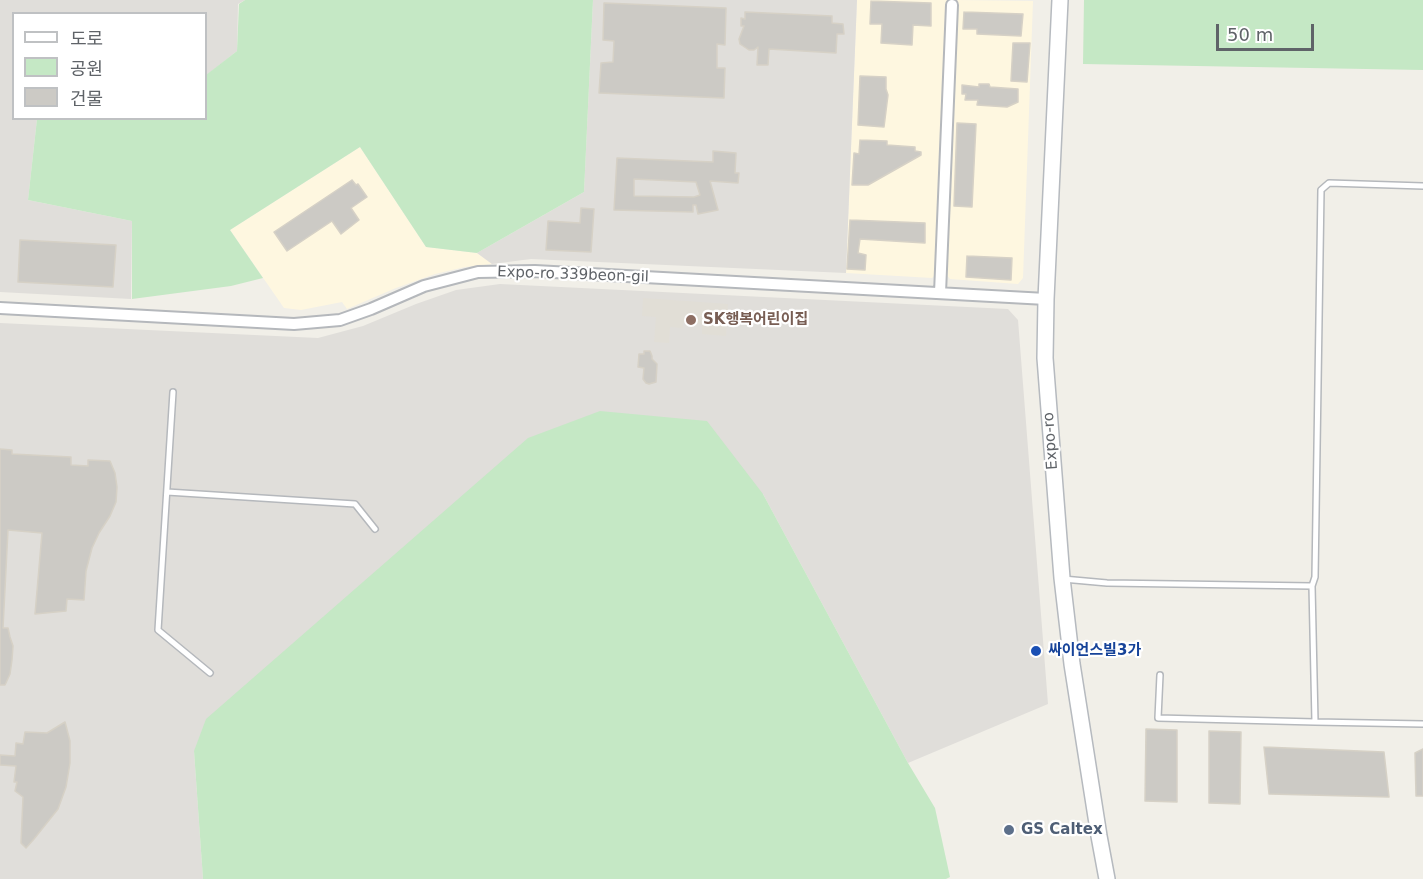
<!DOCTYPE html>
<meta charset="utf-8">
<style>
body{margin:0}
#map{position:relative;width:1423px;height:879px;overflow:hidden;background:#f1efe8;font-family:"DejaVu Sans","Noto Sans KR",sans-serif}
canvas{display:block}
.legend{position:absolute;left:12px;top:12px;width:195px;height:108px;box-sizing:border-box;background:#fff;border:2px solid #bfc1c3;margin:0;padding:8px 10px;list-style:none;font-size:18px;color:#5f6368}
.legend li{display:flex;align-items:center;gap:12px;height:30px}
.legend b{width:30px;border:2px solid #bfc1c3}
.scale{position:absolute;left:1216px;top:24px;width:98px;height:27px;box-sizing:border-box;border:3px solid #5f6368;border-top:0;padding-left:8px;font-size:18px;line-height:21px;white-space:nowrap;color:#5f6368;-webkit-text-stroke:4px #fff;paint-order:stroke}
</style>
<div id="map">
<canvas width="1423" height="879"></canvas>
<ul class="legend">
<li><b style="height:8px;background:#fff"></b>도로</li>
<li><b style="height:16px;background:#c5e8c5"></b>공원</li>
<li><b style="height:16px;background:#cccac5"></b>건물</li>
</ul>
<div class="scale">50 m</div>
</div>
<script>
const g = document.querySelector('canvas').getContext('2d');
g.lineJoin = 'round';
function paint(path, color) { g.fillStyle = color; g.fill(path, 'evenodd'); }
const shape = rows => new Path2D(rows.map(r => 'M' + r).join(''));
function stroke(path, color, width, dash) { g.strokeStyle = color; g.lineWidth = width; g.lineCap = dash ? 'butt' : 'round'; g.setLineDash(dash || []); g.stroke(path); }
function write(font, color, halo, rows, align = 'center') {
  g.font = font + ' "DejaVu Sans","Noto Sans KR",sans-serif'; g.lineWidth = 4.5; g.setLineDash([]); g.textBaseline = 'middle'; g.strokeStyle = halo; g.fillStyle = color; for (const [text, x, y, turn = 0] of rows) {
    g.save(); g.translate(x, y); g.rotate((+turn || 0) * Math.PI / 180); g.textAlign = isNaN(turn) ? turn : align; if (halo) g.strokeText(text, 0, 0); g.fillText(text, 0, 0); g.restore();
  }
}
paint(shape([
 [857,0,947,0,937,273,932,278,846,273],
 [956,0,1033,1,1023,278,1018,284,950,279,945,273],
 [360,147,426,247,477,253,492,264,465,267,435,274,396,288,347,309,342,302,301,310,284,308,230,230]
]), '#fef7e0');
paint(shape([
 [0,0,245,0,238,4,237,51,207,75,206,75,206,14,14,14,14,118,37,119,28,200,132,221,131,299,0,292],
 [593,0,857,0,846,273,531,259,492,264,477,253,584,192],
 [500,284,1008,309,1018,320,1048,704,908,763,763,494,194,751,203,879,0,879,0,323,318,338,363,326,416,304,456,290]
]), '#e0deda');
paint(shape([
 [643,298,728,304,726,336,702,334,702,324,683,323,683,328,670,327,669,343,654,342,656,317,642,316]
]), '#e1ded6');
paint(shape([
 [245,0,593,0,584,192,477,253,426,247,360,147,230,230,263,278,231,286,132,299,132,221,28,200,37,119,206,118,206,75,237,51,239,4],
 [1084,0,1423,0,1423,70,1083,64],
 [600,411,707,421,763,494,908,763,935,808,950,877,946,879,203,879,194,751,206,719,528,438]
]), '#c5e8c5');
const building = shape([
 [871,1,931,3,931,26,913,25,912,45,881,43,882,24,870,24,871,1],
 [604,3,726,8,725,45,717,44,717,68,725,68,724,98,599,93,601,63,613,62,614,41,603,40,604,3],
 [745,12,832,16,832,23,843,24,844,34,837,34,836,53,769,49,768,65,757,65,758,47,754,50,749,50,740,44,739,39,744,26,741,26,741,18,745,19,745,12],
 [964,12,1023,14,1021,36,977,34,977,29,963,29,964,12],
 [1013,43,1030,43,1027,82,1011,81,1013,43],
 [860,76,886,77,886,89,888,95,884,127,858,125,860,76],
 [979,84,989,84,990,87,1018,89,1018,102,1007,107,977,105,978,100,965,100,966,94,962,94,962,85,979,87,979,84],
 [957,123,976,124,972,207,954,206,957,123],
 [860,140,887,141,887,145,915,147,915,151,921,152,921,155,868,185,852,185,854,153,859,154,860,140],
 [713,151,736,153,735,173,739,173,738,183,710,181,718,210,698,214,696,205,693,205,693,212,614,210,617,158,713,162,713,151],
 [634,179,696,182,700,195,694,197,634,196,634,179],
 [352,180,356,185,358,184,367,197,351,208,359,220,341,234,332,221,287,251,274,232,352,180],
 [581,208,594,209,591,252,546,250,548,221,580,223,581,208],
 [850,220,925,223,925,243,860,239,858,253,866,255,865,270,847,269,850,220],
 [20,240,116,245,113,287,18,282,20,240],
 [967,256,1012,258,1011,280,966,277,967,256],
 [644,351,650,351,652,356,652,359,657,364,656,382,649,384,646,383,643,379,644,368,638,367,639,354,644,354,644,351],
 [0,449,12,450,12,454,71,457,71,465,88,466,88,460,110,461,115,473,117,487,116,502,110,516,99,533,92,548,86,571,84,600,67,599,66,611,35,614,42,533,8,530,3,628,8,628,10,637,13,646,12,660,10,674,5,685,0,685,0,449],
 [65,722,70,741,70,763,66,787,58,809,34,839,26,848,21,843,23,797,15,791,17,782,14,782,16,766,0,765,0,755,15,756,16,743,23,744,25,732,47,733,65,722],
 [1146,729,1177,730,1177,802,1145,801,1146,729],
 [1209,731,1241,732,1240,804,1209,803,1209,731],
 [1264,747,1384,752,1389,797,1269,794,1264,747],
 [1423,749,1423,796,1416,796,1415,753,1423,749]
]);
paint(building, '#cccac5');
stroke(building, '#d6d1c6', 1.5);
const lane = shape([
 [173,392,158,630,210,673],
 [167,492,355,504,375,529],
 [1063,579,1107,583,1312,586,1315,722,1158,718,1160,675],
 [1312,586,1315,577,1321,190,1329,183,1423,186],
 [1315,722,1423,724]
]);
const street = shape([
 [940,293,952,5],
 [0,308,294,324,340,320,371,309,424,286,478,272,535,271,1046,299]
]);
const secondary = shape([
 [1060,0,1046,299,1045,358,1062,578,1072,664,1099,836,1107,879]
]);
stroke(lane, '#b5b8bc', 8);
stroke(street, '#b5b8bc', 14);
stroke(secondary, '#b6babf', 18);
stroke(lane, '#fff', 5);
stroke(street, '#fff', 10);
stroke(secondary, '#fff', 15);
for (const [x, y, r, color] of [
 [691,320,6,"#8d6e63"],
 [1036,651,6,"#1a4fb4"],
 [1009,830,6,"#5c6f8a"]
]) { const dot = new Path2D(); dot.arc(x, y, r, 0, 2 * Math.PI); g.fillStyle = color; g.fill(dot); stroke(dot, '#fff', 2); }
write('15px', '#5f6368', '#fff', [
 ["Expo-ro 339beon-gil",573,275,2],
 ["Expo-ro",1051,441,-94]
]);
write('bold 15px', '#785e54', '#fff', [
 ["SK행복어린이집",703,320]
], 'left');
write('bold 15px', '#164399', '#fff', [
 ["싸이언스빌3가",1048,651]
], 'left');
write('bold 15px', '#4e5e75', '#fff', [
 ["GS Caltex",1021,830]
], 'left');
</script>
